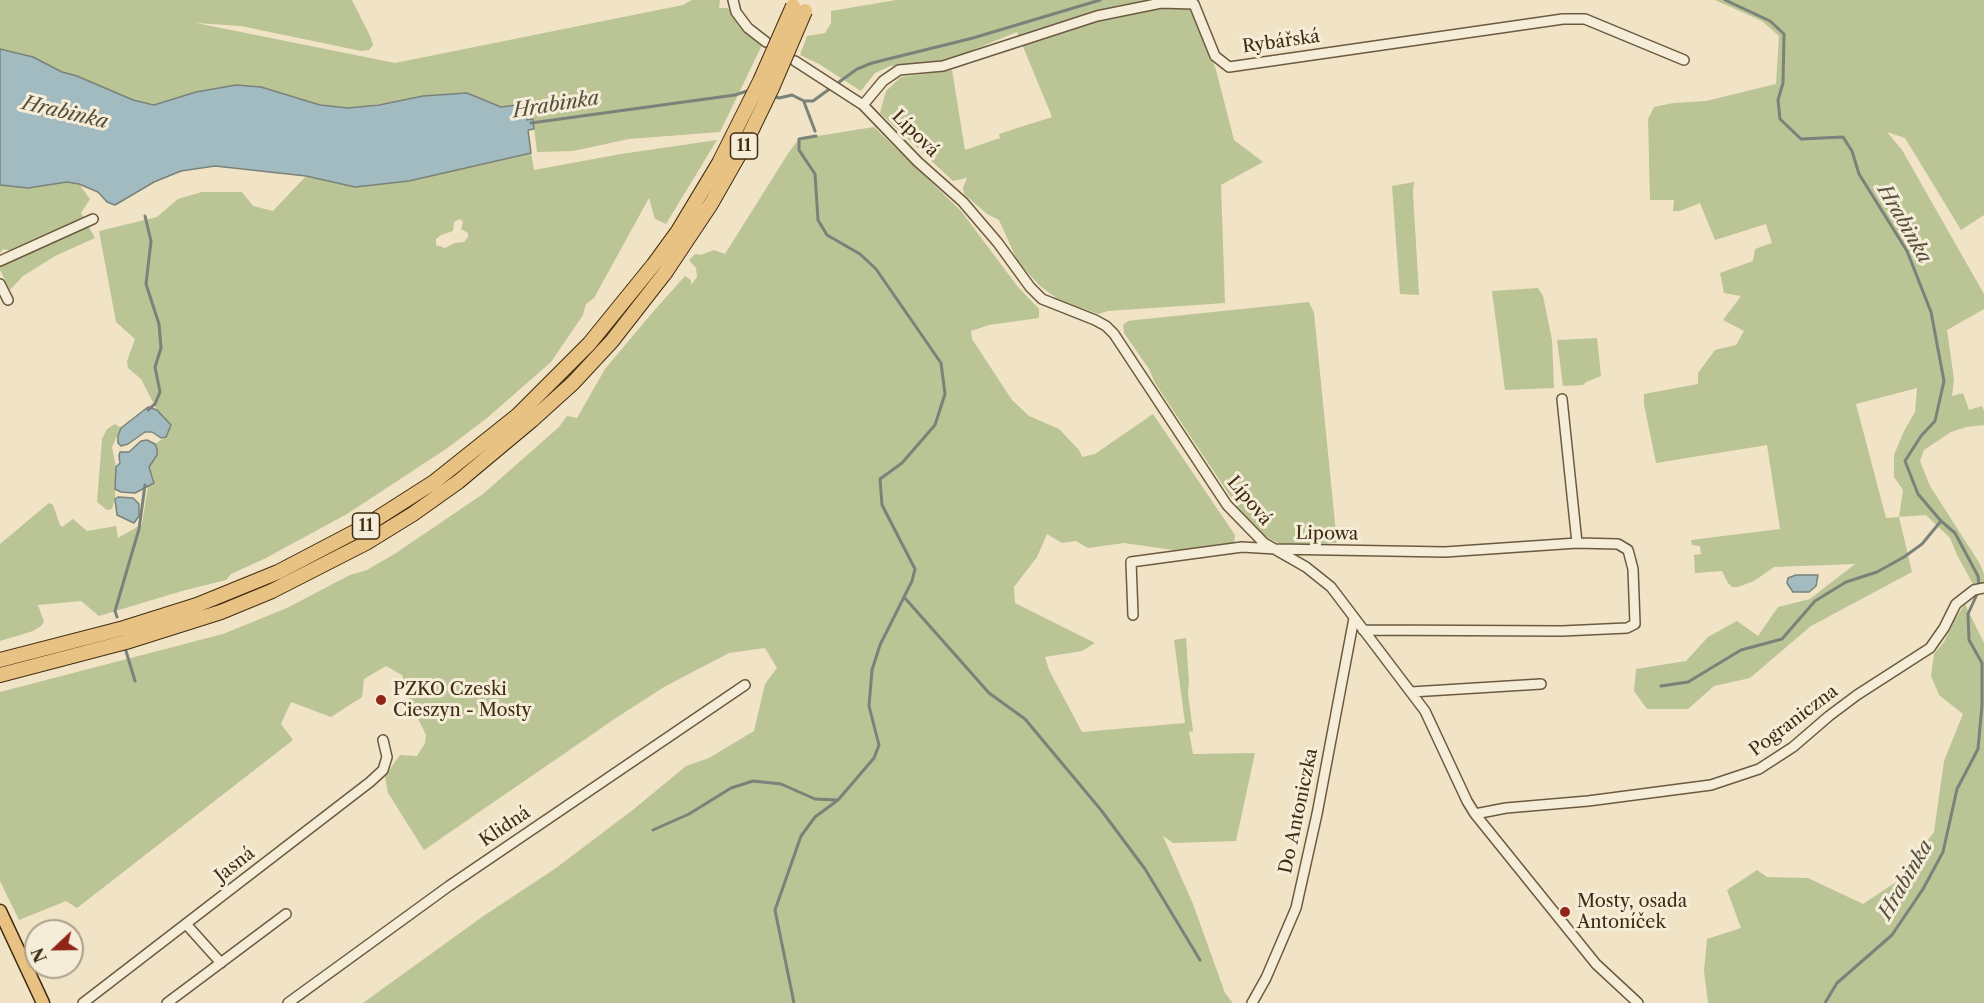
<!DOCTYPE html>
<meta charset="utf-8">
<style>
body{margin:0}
#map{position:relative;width:1984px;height:1003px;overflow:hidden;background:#f1e3c5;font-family:"Libre Caslon Text",serif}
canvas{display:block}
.north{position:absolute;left:24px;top:919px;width:60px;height:60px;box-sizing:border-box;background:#f6edd9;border:2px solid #ada089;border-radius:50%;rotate:248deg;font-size:16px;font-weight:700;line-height:24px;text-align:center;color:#3f2c12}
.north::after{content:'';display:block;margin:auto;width:21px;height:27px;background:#8f2418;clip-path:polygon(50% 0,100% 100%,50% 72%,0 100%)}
</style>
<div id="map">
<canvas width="1984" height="1003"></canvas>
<div class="north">N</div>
</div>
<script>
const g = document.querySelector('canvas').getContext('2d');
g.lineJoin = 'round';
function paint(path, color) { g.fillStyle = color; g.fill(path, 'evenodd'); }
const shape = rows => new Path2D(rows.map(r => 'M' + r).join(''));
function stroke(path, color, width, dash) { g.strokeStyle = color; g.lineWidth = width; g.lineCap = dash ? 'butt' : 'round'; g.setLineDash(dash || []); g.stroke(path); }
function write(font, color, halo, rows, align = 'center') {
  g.font = font + ' "Libre Caslon Text",serif'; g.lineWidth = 6; g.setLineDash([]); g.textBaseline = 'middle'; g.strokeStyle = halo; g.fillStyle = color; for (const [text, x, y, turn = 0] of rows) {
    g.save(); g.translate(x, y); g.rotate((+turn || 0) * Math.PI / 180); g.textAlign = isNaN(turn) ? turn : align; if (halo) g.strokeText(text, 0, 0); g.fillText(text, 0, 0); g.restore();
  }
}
paint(shape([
 [0,0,352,0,371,38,373,45,369,50,361,51,241,26,196,23,395,63,683,5,692,0,720,0,719,8,728,8,742,27,763,43,720,132,629,139,573,151,537,152,531,102,501,107,467,93,348,108,320,105,261,87,208,90,158,105,133,100,77,76,62,72,33,57,0,49],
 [896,0,1190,0,1216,70,1234,140,1263,162,1221,185,1225,303,1108,311,1098,314,1059,300,1040,286,1018,262,999,220,987,214,964,194,963,188,967,178,953,181,880,113,886,91,901,77,952,70,965,150,1000,138,999,134,1052,117,1017,32,948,60,890,66,875,73,861,91,819,64,800,55,807,36,825,33,831,23,831,11],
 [1715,0,1984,0,1984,215,1961,230,1905,138,1887,132,1902,150,1984,294,1984,309,1947,330,1954,379,1952,396,1963,393,1969,410,1982,406,1984,411,1984,425,1966,427,1951,432,1924,450,1920,461,1930,486,1980,564,1984,574,1984,584,1974,586,1957,555,1950,538,1926,515,1899,517,1912,572,1811,626,1750,678,1714,686,1688,709,1647,709,1634,691,1636,669,1686,661,1708,637,1737,621,1758,636,1778,607,1810,599,1855,564,1774,567,1754,581,1738,587,1732,587,1728,583,1722,571,1695,573,1694,555,1701,554,1700,546,1692,545,1691,540,1780,529,1767,445,1656,463,1644,404,1644,394,1698,384,1698,373,1715,350,1736,345,1744,331,1723,320,1741,296,1724,293,1720,273,1753,261,1755,249,1772,243,1766,224,1715,240,1700,203,1680,211,1673,211,1674,200,1650,200,1648,119,1654,107,1673,103,1706,101,1776,84,1779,36,1762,21],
 [1917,388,1915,412,1904,431,1894,455,1894,477,1903,490,1899,517,1886,518,1856,404],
 [874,127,961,211,1018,287,1039,309,1039,318,989,325,971,331,972,339,1012,400,1029,416,1059,429,1079,450,1082,457,1095,454,1153,414,1235,535,1234,545,1173,550,1124,543,1088,548,1076,541,1062,543,1047,534,1037,557,1014,587,1015,603,1095,643,1082,651,1045,657,1049,670,1082,732,1185,723,1174,640,1186,638,1189,682,1188,694,1193,731,1189,732,1193,754,1255,753,1236,841,1173,843,1163,836,1193,904,1225,993,1233,1003,363,1003,482,917,556,868,634,809,686,766,709,758,754,731,765,684,777,668,765,648,729,653,664,687,616,718,424,850,388,793,385,776,400,755,417,756,425,743,426,735,410,702,402,675,386,666,364,679,362,697,331,717,291,702,281,724,293,740,77,908,66,901,19,920,0,881,0,692,223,634,287,608,350,575,367,570,396,553,483,494,559,427,567,416,577,418,605,369,652,313,685,276,691,280,691,285,697,277,696,268,689,260,695,254,701,255,714,250,725,254,789,152,799,139],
 [717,140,666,224,655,219,649,198,594,298,586,304,583,315,551,362,487,418,446,449,347,514,264,559,231,574,226,580,182,591,99,616,81,601,38,605,44,622,41,626,33,631,0,641,0,544,49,503,53,505,60,525,62,527,73,519,87,531,116,526,118,538,142,524,148,486,152,485,154,479,149,467,157,449,155,444,166,437,171,425,157,410,141,379,128,368,127,361,135,339,116,322,99,231,157,217,178,199,202,192,242,192,253,206,273,211,306,176,355,187,409,181,531,153,534,170,621,154],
 [460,219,463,222,461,229,468,233,468,237,464,242,455,243,445,248,436,245,436,239,441,235,453,231,454,222],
 [67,182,79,184,90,199,81,213,95,238,55,256,23,276,10,290,0,270,0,267,13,259,11,251,3,249,0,253,0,185,28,188],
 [1414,182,1413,193,1419,295,1400,294,1392,186],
 [1538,288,1543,296,1552,340,1554,388,1505,390,1492,291],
 [1309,302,1314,313,1337,543,1298,545,1280,544,1259,533,1242,514,1155,383,1149,369,1124,333,1123,325,1128,321,1136,320],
 [1597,338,1601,376,1586,382,1583,385,1563,386,1557,340],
 [115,424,121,428,112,447,116,467,115,499,112,509,107,510,97,502,102,439,107,429],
 [1965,604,1984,643,1984,1003,1708,1003,1704,971,1707,939,1741,928,1727,890,1757,870,1767,877,1808,878,1863,904,1896,882,1934,832,1944,761,1963,714,1939,695,1931,676,1934,654,1944,642,1954,621]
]), '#bac495');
const water = shape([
 [0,49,33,57,62,72,77,76,133,100,154,105,196,92,236,85,261,87,320,105,348,108,379,105,423,96,467,93,501,107,525,104,527,120,533,119,534,129,528,130,531,153,409,181,355,187,306,176,215,166,181,171,154,182,115,205,107,202,98,192,79,184,67,182,28,188,0,185,0,49],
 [148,407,157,410,171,425,166,437,161,438,152,432,145,432,128,444,121,446,118,443,118,436,121,428,148,407],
 [147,440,155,444,157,449,157,455,149,467,154,483,135,493,121,492,115,489,116,467,120,463,119,456,120,452,129,452,141,441,147,440],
 [118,497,133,498,139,504,139,516,134,523,117,515,115,499,118,497],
 [1796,575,1818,575,1816,586,1809,592,1793,592,1787,583,1788,578,1796,575]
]);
paint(water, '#a1bbc0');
stroke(water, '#7a827a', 1.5);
stroke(shape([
 [1725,0,1770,21,1784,34,1783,83,1778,100,1780,119,1801,139,1843,137,1852,151,1859,174,1907,251,1931,312,1944,381,1935,421,1921,436,1905,461,1918,494,1941,521,1955,533,1978,576,1979,586],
 [773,96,779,98,792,95,804,101,813,101,857,69,872,63,973,38,1100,0],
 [804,102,815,131],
 [531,123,735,95,750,90],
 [145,216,151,241,146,284,159,324,161,348,155,367,160,392,155,404,148,410],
 [904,597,989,693,1025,719,1101,810,1145,869,1200,960],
 [117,617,115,611,139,529,145,485],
 [126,651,135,681],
 [1661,686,1688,682,1741,650,1782,639,1815,601,1846,582,1877,572,1904,557,1922,544,1941,521],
 [653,830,689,814,731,788,753,781,781,784,815,799,837,800],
 [794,1003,775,910,801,836,815,817,838,800,874,758,879,745,869,706,872,670,880,645,912,581,915,569,882,505,880,479,902,463,935,425,945,394,941,363,876,269,860,254,827,235,818,220,815,174,799,150,799,139,816,136],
 [1825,1003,1837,983,1892,935,1923,889,1943,852,1957,789,1978,749,1982,705,1982,663,1969,640,1968,614,1978,592]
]), '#7a827a', 3);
const minor = shape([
 [733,0,736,12,748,28,766,42],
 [795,61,863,105,918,162,963,202,998,243,1030,287,1042,299,1095,320,1106,326,1114,334,1227,505,1264,543,1306,567,1331,587,1425,711,1467,801,1475,814,1596,964,1638,1003],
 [863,105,883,81,899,70,943,66,1097,16,1161,3,1194,4,1215,56,1229,67,1563,19,1585,19,1684,60],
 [0,261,93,219],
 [0,284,8,300],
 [1562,399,1577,543],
 [1133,615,1131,562,1242,547,1276,549,1445,552,1577,543,1618,544,1628,550,1633,569,1635,624,1627,628,1562,631,1363,630],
 [1411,692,1541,684],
 [1475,814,1506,808,1588,801,1711,785,1759,769,1793,747,1829,716,1857,695,1930,648,1944,628,1956,604,1974,590,1984,588],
 [186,924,221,963],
 [83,1003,370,782,383,770,387,757,383,740],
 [167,1003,286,914],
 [288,1003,449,886,745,685],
 [1252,1003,1266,978,1296,908,1317,814,1354,618]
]);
const major = shape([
 [0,911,43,1003]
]);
const highway = shape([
 [0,660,124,628,197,605,278,572,362,528,434,482,518,415,589,344,654,264],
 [0,675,126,642,221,612,272,591,366,543,413,514,458,482,531,421,573,383,612,341,665,273]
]);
stroke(minor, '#6c5a3f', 12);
stroke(major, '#3f2c12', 15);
stroke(highway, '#3f2c12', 16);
stroke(minor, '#f6edd9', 9);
stroke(major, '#e8c282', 12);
stroke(highway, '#e8c282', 14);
const highwayBridge = shape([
 [654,264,678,231,719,163,760,81,793,6],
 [665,273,711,204,744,146,772,88,805,11]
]);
stroke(highwayBridge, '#3f2c12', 16, []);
stroke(highwayBridge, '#e8c282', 14);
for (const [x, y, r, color] of [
 [381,700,6,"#8f2418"],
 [1565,912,6,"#8f2418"]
]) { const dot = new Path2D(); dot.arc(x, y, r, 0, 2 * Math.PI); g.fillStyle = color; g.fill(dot); stroke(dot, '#f6edd9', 2); }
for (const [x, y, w] of [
 [744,146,27],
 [366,526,27]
]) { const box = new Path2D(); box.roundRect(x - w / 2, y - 13, w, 26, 4.5); g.fillStyle = '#f6edd9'; g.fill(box); stroke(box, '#3f2c12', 1.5); }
write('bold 16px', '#3f2c12', null, [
 ["11",744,146],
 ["11",366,526]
]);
write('18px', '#3f2c12', '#f6edd9', [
 ["Rybářská",1281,42,-8],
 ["Lípová",915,134,45],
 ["Lípová",1249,501,50],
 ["Lipowa",1327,534,1],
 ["Pograniczna",1794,721,-37],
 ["Do Antoniczka",1299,811,-78],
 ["Klidná",505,827,-34],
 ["Jasná",235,865,-38]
]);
write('18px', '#3f2c12', '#f6edd9', [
 ["PZKO Czeski",393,690],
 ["Cieszyn - Mosty",393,711],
 ["Mosty, osada",1577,902],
 ["Antoníček",1577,923]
], 'left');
write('italic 20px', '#58503e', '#f6edd9', [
 ["Hrabinka",556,105,-9],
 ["Hrabinka",65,113,13],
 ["Hrabinka",1904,224,60],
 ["Hrabinka",1906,880,-60]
]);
</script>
